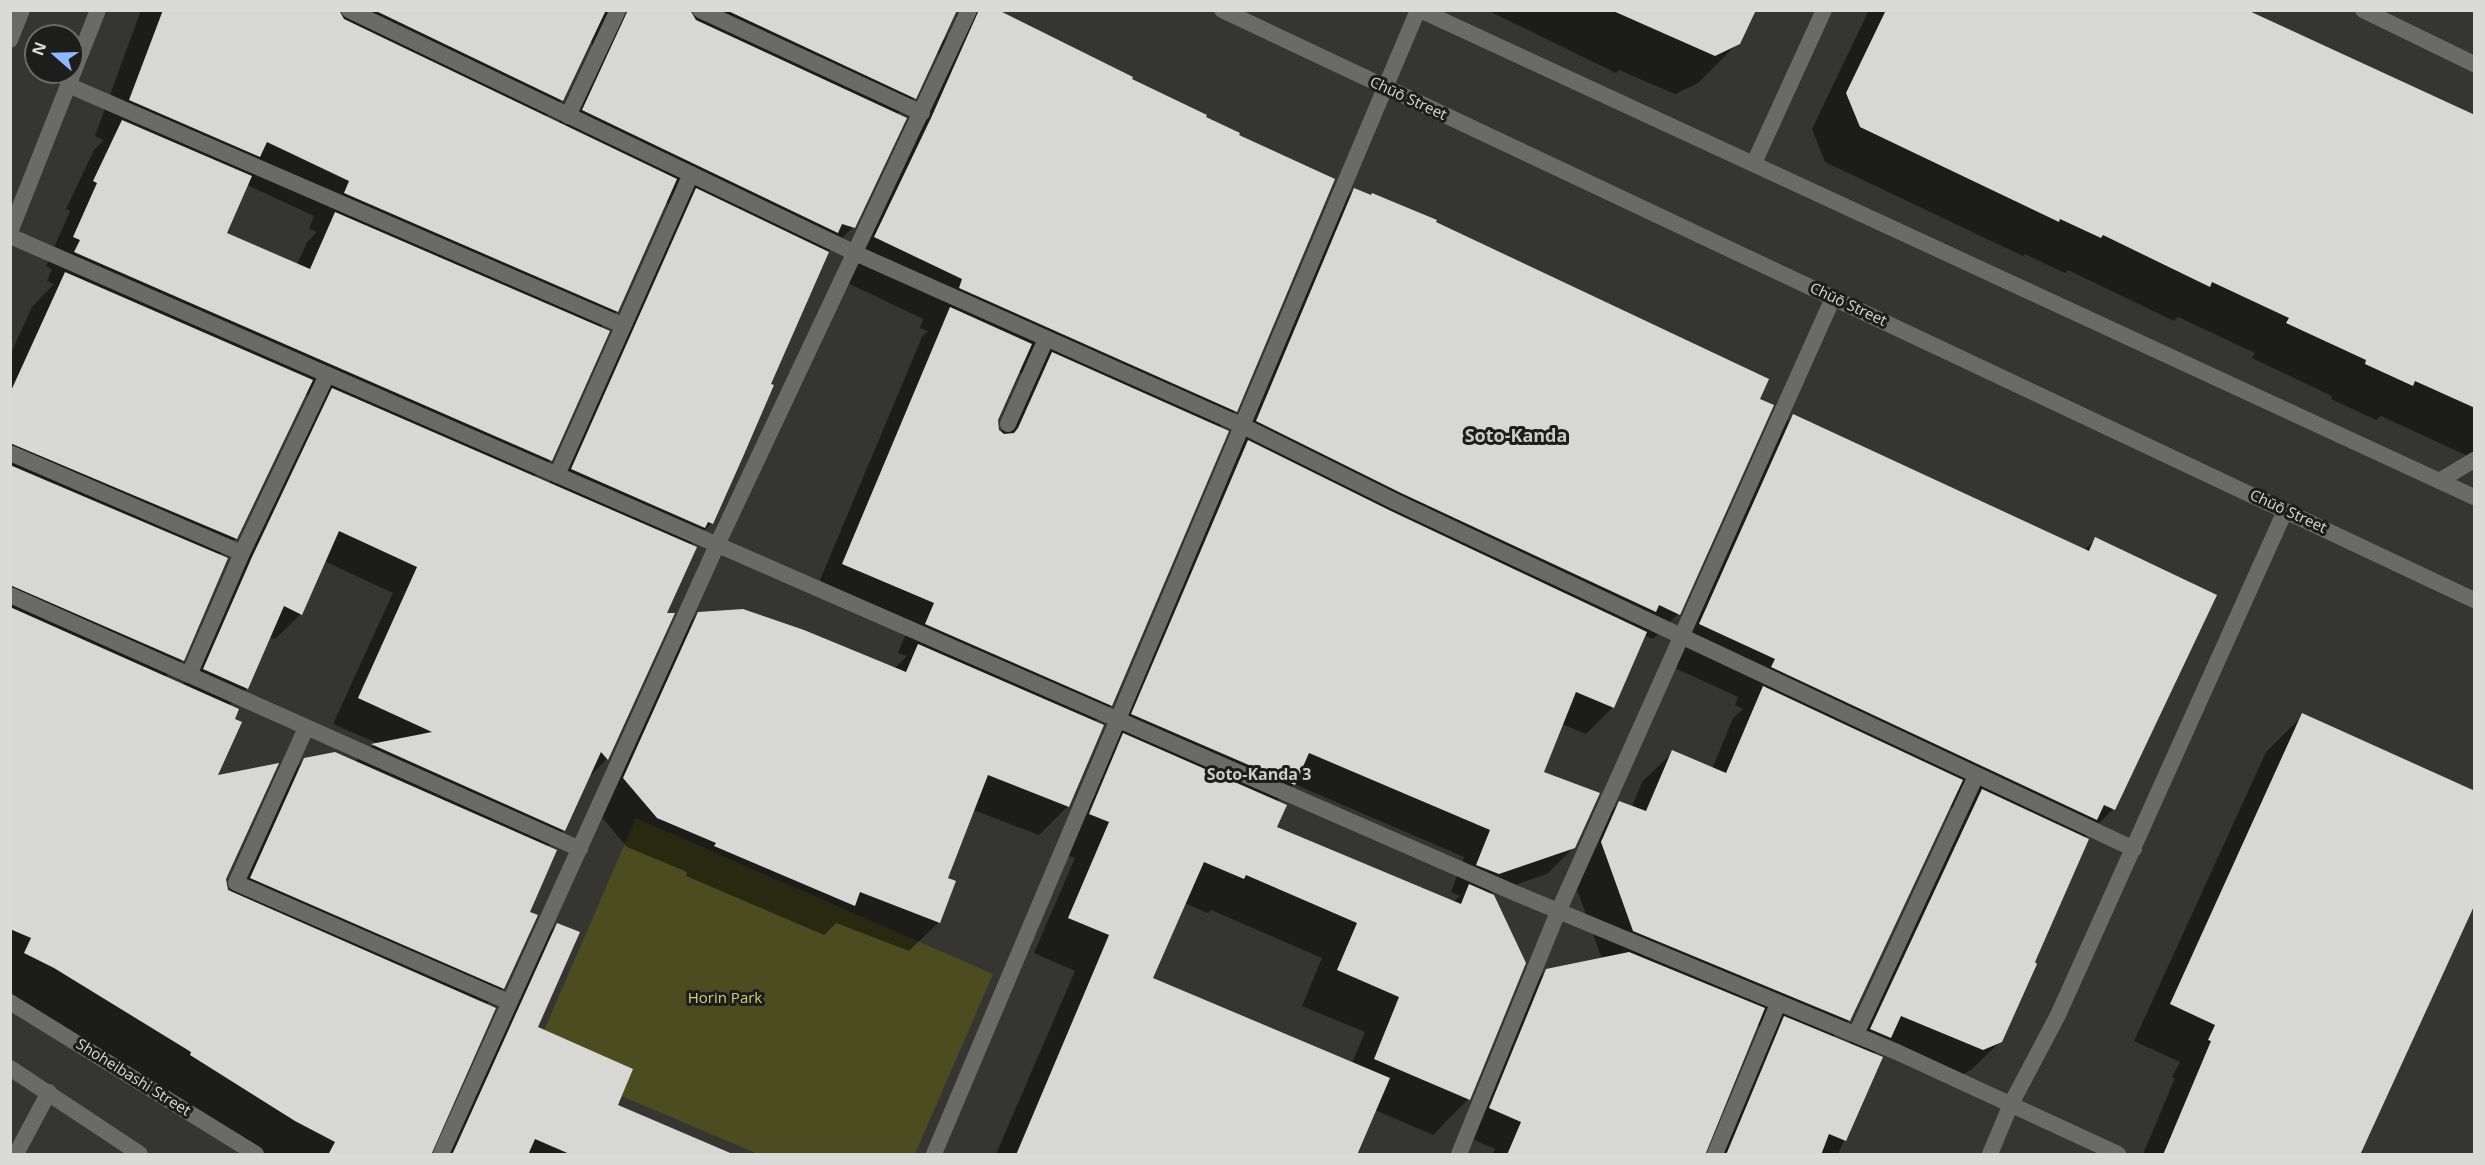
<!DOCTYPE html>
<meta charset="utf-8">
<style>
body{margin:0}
#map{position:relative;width:2485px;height:1165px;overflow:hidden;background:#353632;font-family:"Open Sans",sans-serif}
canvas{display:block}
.frame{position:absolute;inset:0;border:12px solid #dadad8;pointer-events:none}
.north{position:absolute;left:24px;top:24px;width:60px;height:60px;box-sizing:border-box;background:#1d1d1b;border:2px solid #696967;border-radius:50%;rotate:290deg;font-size:16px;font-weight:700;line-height:24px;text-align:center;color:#dadad8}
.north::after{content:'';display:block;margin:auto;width:21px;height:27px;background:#90b8fd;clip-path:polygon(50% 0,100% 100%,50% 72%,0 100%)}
</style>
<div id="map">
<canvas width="2485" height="1165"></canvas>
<div class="frame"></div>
<div class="north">N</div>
</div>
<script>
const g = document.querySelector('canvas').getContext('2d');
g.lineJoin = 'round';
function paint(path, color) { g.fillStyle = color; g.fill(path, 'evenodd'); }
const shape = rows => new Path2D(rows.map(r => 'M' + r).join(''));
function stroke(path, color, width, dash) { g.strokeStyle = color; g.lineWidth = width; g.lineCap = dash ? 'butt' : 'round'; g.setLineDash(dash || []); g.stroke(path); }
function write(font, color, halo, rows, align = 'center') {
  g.font = font + ' "Open Sans",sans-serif'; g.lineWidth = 6; g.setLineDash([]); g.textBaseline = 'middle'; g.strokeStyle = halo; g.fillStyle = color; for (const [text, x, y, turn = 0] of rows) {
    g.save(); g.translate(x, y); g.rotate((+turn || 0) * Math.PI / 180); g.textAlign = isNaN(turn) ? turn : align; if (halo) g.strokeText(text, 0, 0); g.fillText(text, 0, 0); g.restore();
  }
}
paint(shape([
 [636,818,993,974,915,1154,758,1154,532,1058]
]), '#4b4d21');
paint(shape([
 [141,10,956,10,940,44,974,10,988,10,1235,411,1218,428,1111,705,1094,722,1068,806,1039,835,973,810,946,879,939,922,909,951,836,923,824,935,686,876,687,872,627,847,594,808,669,643,699,613,894,669,907,656,898,653,907,631,815,592,922,337,928,331,920,328,923,319,835,277,939,56,938,47,914,98,897,115,853,227,827,253,769,384,712,523,689,546,664,615,672,615,607,759,587,779,564,830,547,847,503,988,486,1005,431,1154,261,1154,10,996,10,355,32,307,54,284,47,281,52,269,46,266,70,211,66,209,94,150,104,140,95,136],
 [590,40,593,45,592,51,558,124,545,117,562,100],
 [247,185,314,216,309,229,317,232,307,242,297,265,225,234],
 [665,202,678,209,667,219,549,484,533,477,550,460,600,328,617,311],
 [1018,372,1029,377,1024,382,1001,433,998,430,997,419],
 [305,394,322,401,226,585,183,685,165,677,182,660,218,556,236,538],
 [324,561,393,593,333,724,379,744,372,746,355,762,305,759,278,786,230,892,227,891,225,878,216,777,229,706,246,689,269,637,275,639,301,614],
 [1487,10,1754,10,1738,43,1698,83,1675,94,1619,70,1616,73],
 [1869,10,2246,10,2474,116,2474,459,2381,416,2376,420,2331,399,2332,396,2252,358,2255,353,2178,317,2174,321,2068,270,2065,273,2025,254,2023,256,1825,162,1812,129],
 [1355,189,1678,614,1653,639,1644,635,1613,707,1586,734,1562,724,1542,773,1574,847,1547,874,1488,894,1468,1099,1433,1135,1375,1110,1356,1154,996,1154,1075,971,1034,953,1075,858,1055,850,1329,215],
 [1294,784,1464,857,1451,892,1460,896,1453,902,1275,828,1276,802],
 [1184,903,1208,913,1211,910,1322,958,1302,1006,1365,1032,1352,1063,1151,979],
 [1793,416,2084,550,2096,539,2113,809,2084,839,2001,1041,1971,1070,1953,1079,1879,1048,1873,1055,1881,1058,1838,1154,1712,1154,1772,1031,1756,1025,1704,1154,1493,1154,1495,1149,1463,1135,1520,997,1547,970,1602,959,1571,873,1590,833,1620,802,1632,807,1642,782,1673,752,1712,769,1733,718,1743,709,1735,705,1738,697,1662,662,1755,453],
 [1949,806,1961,812,1953,820,1848,1045,1832,1038,1849,1020],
 [2303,715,2359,1154,2143,1154,2175,1078,2172,1077,2180,1062,2134,1041,2266,752],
 [558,924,536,1028,616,1106,733,1154,435,1154,524,958]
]), '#0007');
paint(shape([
 [163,10,339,10,344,19,677,179,618,312,344,193,349,181,267,142,260,157,129,100],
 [374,10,606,10,563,101],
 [628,10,690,10,696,20,907,118,855,228,842,224,838,233,582,110],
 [726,10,957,10,916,99],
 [979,10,998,10,1133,77,1132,79,1207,115,1206,117,1240,133,1239,135,1335,179,1237,412,959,288,962,279,874,237,931,118],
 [1611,10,1756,10,1740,44,1715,56],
 [1886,10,2247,10,2475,115,2475,408,2415,381,2413,386,2365,364,2366,360,2286,323,2289,318,2212,282,2210,287,2103,235,2101,238,2060,219,2059,222,1860,127,1846,93],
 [122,120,252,176,227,233,310,269,335,212,610,331,552,461,74,252,80,240,73,237,97,183,93,181],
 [696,188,829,252,771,384,774,385,742,459,713,524,708,522,705,528,571,469],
 [1354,188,1371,195,1372,193,1437,220,1436,222,1769,379,1760,399,1774,405,1680,615,1659,605,1656,612,1401,493,1256,421],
 [65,272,313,380,237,539,10,443,10,393],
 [950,307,1032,344,998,420,999,430,1004,434,1014,433,1018,428,1052,352,1229,431,1112,706,925,624,934,603,842,564],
 [332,388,697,547,667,613,675,613,608,760,601,752,565,831,371,744,432,732,358,698,417,567,339,531,302,615,284,606,248,689,203,669,252,557],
 [1793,414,2089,551,2095,537,2217,595,2115,810,2104,805,2097,820,1771,667,1775,659,1699,624],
 [1248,440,1391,511,1647,632,1614,708,1576,692,1544,772,1600,793,1575,848,1499,874,1476,865,1490,830,1309,753,1295,785,1131,714],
 [10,465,228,558,184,661,10,585],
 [10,607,239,709,235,719,242,722,218,775,279,763,226,879,228,890,496,1008,431,1155,328,1155,335,1142,295,1121,190,1055,191,1052,54,968,24,953,31,938,10,929],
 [743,609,804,630,906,672,918,644,1104,725,1069,807,988,775,948,878,956,881,940,923,860,892,855,906,714,846,716,843,657,818,623,778,698,612],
 [1763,686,1963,780,1850,1021,1633,931,1601,842,1619,801,1646,811,1672,750,1726,773],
 [2302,713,2475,791,2475,904,2360,1155,2163,1155,2211,1041,2208,1040,2215,1025,2170,1004],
 [1123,733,1287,805,1277,827,1461,904,1469,884,1494,895,1526,963,1470,1100,1374,1059,1399,997,1337,970,1357,923,1246,875,1244,879,1204,862,1153,978,1390,1078,1357,1155,1016,1155,1109,935,1068,918,1109,822,1089,814],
 [335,752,557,850,530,912,538,915,504,989,250,878,304,758],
 [1982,789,2089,839,2035,962,2037,964,2002,1042,1983,1050,1901,1016,1891,1038,1870,1029],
 [557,923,580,932,538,1027,633,1069,618,1105,735,1155,572,1155,535,1139,528,1155,452,1155],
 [1629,952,1765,1008,1705,1155,1507,1155,1521,1122,1489,1108,1546,969],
 [1784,1016,1883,1057,1846,1141,1829,1134,1821,1155,1726,1155]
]), '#d7d7d3');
stroke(shape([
 [700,10,922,113],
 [68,85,622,325],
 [568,116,618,10],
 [1008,424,1046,339],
 [10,453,242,553],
 [557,475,691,174],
 [189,675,242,553,327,375],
 [306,728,236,883,509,1002],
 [1856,1034,1976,776],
 [16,1154,49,1092],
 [1715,1154,1778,1004]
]), '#6a6a66', 16);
stroke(shape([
 [349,10,855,253,1241,425,1396,502,2134,849],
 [2363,10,2474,64],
 [1754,163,1824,10],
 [10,236,1515,893,1897,1052,2118,1154],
 [2439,481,2474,460],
 [10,595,580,849],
 [441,1154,717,545,969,10],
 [934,1154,1418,10],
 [1459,1154,1558,912,1833,298],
 [1990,1154,2011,1104,2058,1015,2285,511]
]), '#6a6a66', 16);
stroke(shape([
 [10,40,22,10],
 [10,232,98,10]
]), '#6a6a66', 16);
stroke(shape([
 [1222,10,2474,600],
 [1420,10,2474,497],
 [10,1002,256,1154],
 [10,1068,140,1154]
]), '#6a6a66', 16);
write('15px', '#dadad8', '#1d1d1b', [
 ["Chūō Street",1408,99,25],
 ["Chūō Street",1848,305,25],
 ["Chūō Street",2288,512,25],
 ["Shoheibashi Street",133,1078,32]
]);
write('15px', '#cbd07e', '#1d1d1b', [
 ["Horin Park",725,999]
]);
write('bold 16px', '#cbccc7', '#1d1d1b', [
 ["Soto-Kanda 3",1259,775]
]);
write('bold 18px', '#cbccc7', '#1d1d1b', [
 ["Soto-Kanda",1516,437]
]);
</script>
